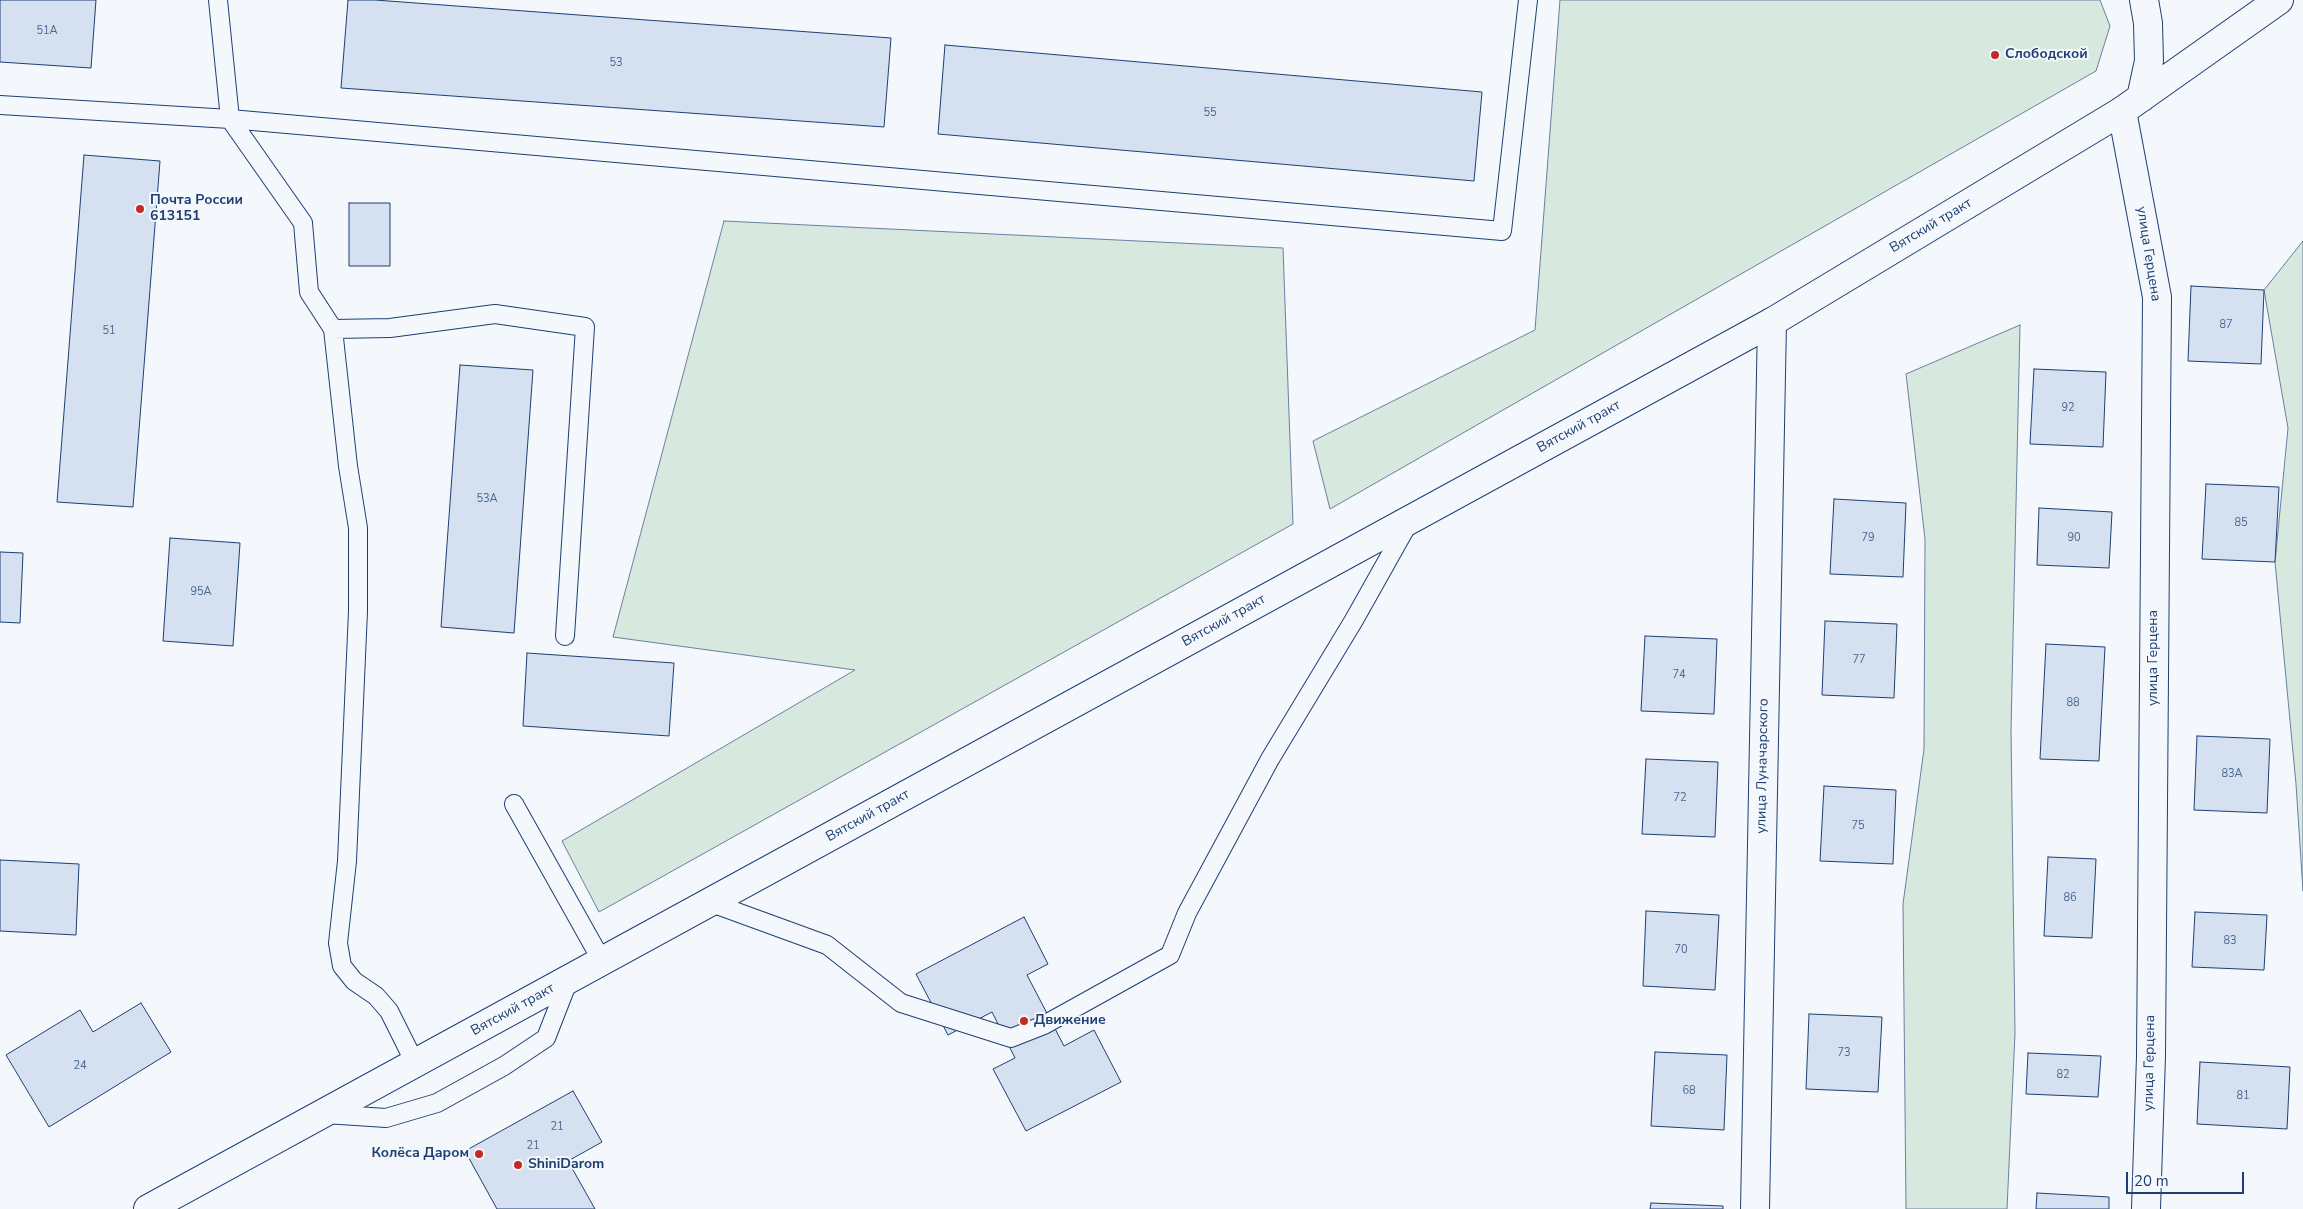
<!DOCTYPE html>
<meta charset="utf-8">
<style>
body{margin:0}
#map{position:relative;width:2303px;height:1209px;overflow:hidden;background:#f4f7fb;font-family:"Nunito Sans",sans-serif}
canvas{display:block}
.scale{position:absolute;left:2126px;top:1172px;width:118px;height:22px;box-sizing:border-box;border:2px solid #1d3f73;border-top:0;padding-left:6px;font-size:15px;line-height:18px;white-space:nowrap;color:#1d3f73;-webkit-text-stroke:4px #f4f7fb;paint-order:stroke}
</style>
<div id="map">
<canvas width="2303" height="1209"></canvas>
<div class="scale">20 m</div>
</div>
<script>
const g = document.querySelector('canvas').getContext('2d');
g.lineJoin = 'round';
function paint(path, color) { g.fillStyle = color; g.fill(path, 'evenodd'); }
const shape = rows => new Path2D(rows.map(r => 'M' + r).join(''));
function stroke(path, color, width, dash) { g.strokeStyle = color; g.lineWidth = width; g.lineCap = dash ? 'butt' : 'round'; g.setLineDash(dash || []); g.stroke(path); }
function write(font, color, halo, rows, align = 'center') {
  g.font = font + ' "Nunito Sans",sans-serif'; g.lineWidth = 4; g.setLineDash([]); g.textBaseline = 'middle'; g.strokeStyle = halo; g.fillStyle = color; for (const [text, x, y, turn = 0] of rows) {
    g.save(); g.translate(x, y); g.rotate((+turn || 0) * Math.PI / 180); g.textAlign = isNaN(turn) ? turn : align; if (halo) g.strokeText(text, 0, 0); g.fillText(text, 0, 0); g.restore();
  }
}
const green = shape([
 [1560,0,2100,0,2110,26,2096,71,1330,509,1313,441,1535,330,1560,0],
 [724,221,1283,248,1293,524,599,912,562,841,855,670,613,637,724,221],
 [2303,241,2303,891,2296,784,2275,562,2288,428,2264,290,2303,241],
 [2020,325,2011,730,2015,1033,2007,1209,1906,1209,1903,904,1924,749,1925,539,1906,374,2020,325]
]);
paint(green, '#d7e8df');
stroke(green, '#687fa3', 1);
const building = shape([
 [0,0,96,0,91,68,0,62,0,0],
 [348,0,375,0,891,38,884,127,341,88,348,0],
 [945,45,1482,92,1474,181,938,134,945,45],
 [84,155,160,161,133,507,57,502,84,155],
 [349,203,390,203,390,266,349,266,349,203],
 [2191,286,2264,290,2261,364,2188,361,2191,286],
 [460,365,533,370,514,633,441,627,460,365],
 [2034,369,2106,372,2103,447,2030,444,2034,369],
 [2206,484,2279,487,2275,562,2202,559,2206,484],
 [1834,499,1906,503,1903,577,1830,574,1834,499],
 [2039,508,2112,512,2109,568,2037,565,2039,508],
 [170,538,240,543,233,646,163,641,170,538],
 [0,552,23,553,20,623,0,622,0,552],
 [1825,621,1897,624,1894,698,1822,695,1825,621],
 [1645,636,1717,639,1714,714,1641,711,1645,636],
 [2046,644,2105,647,2099,761,2040,759,2046,644],
 [527,653,674,663,669,736,523,726,527,653],
 [2197,736,2270,739,2267,813,2194,810,2197,736],
 [1646,759,1718,762,1715,837,1642,834,1646,759],
 [1824,786,1896,790,1893,864,1820,861,1824,786],
 [2048,857,2096,859,2092,938,2044,936,2048,857],
 [0,860,79,864,76,935,0,931,0,860],
 [1646,911,1719,915,1715,990,1643,986,1646,911],
 [2195,912,2267,915,2264,970,2192,967,2195,912],
 [1024,917,1048,964,1027,975,1064,1046,1094,1030,1121,1082,1026,1131,993,1069,1015,1058,992,1012,948,1035,916,974,1024,917],
 [141,1003,171,1052,49,1127,6,1055,80,1010,93,1032,141,1003],
 [1809,1014,1882,1017,1878,1092,1806,1089,1809,1014],
 [1655,1052,1727,1055,1724,1130,1651,1126,1655,1052],
 [2028,1053,2101,1056,2098,1097,2026,1094,2028,1053],
 [2200,1062,2290,1067,2287,1129,2197,1124,2200,1062],
 [573,1091,602,1142,568,1161,595,1209,497,1209,465,1151,573,1091],
 [2037,1193,2109,1197,2109,1209,2036,1209,2037,1193],
 [1651,1203,1723,1206,1723,1209,1650,1209,1651,1203]
]);
paint(building, '#d5e0f0');
stroke(building, '#1d3f73', 1);
const lane = shape([
 [218,0,230,119,303,223,309,292,333,329,390,328,495,314,585,327,565,636],
 [0,105,230,119,1502,231,1528,0],
 [333,329,348,466,358,528,358,611,347,861,338,943,342,966,354,981,376,996,389,1011,415,1063],
 [514,804,602,961],
 [709,902,827,945,901,1003,1011,1038,1044,1025,1170,955,1187,913,1270,759,1354,620,1409,522],
 [325,1114,386,1118,437,1103,504,1066,546,1038,569,979]
]);
const street = shape([
 [2122,111,2157,297,2151,1056,2146,1209],
 [1755,1209,1772,322]
]);
const secondary = shape([
 [2141,98,2149,61,2148,23,2144,0],
 [148,1209,1772,322,2122,111,2279,0]
]);
stroke(lane, '#1d3f73', 20);
stroke(street, '#1d3f73', 30);
stroke(secondary, '#1d3f73', 30);
stroke(lane, '#f4f7fb', 18);
stroke(street, '#f4f7fb', 28);
stroke(secondary, '#f4f7fb', 28);
for (const [x, y, r, color] of [
 [1995,55,5,"#c62828"],
 [140,209,5,"#c62828"],
 [1024,1021,5,"#c62828"],
 [479,1154,5,"#c62828"],
 [518,1165,5,"#c62828"]
]) { const dot = new Path2D(); dot.arc(x, y, r, 0, 2 * Math.PI); g.fillStyle = color; g.fill(dot); stroke(dot, '#f4f7fb', 2); }
write('11px', '#4b6792', null, [
 ["51А",47,31],
 ["53",616,63],
 ["55",1210,113],
 ["87",2226,325],
 ["51",109,331],
 ["92",2068,408],
 ["53А",487,499],
 ["85",2241,523],
 ["79",1868,538],
 ["90",2074,538],
 ["95А",201,592],
 ["77",1859,660],
 ["74",1679,675],
 ["88",2073,703],
 ["83А",2232,774],
 ["72",1680,798],
 ["75",1858,826],
 ["86",2070,898],
 ["83",2230,941],
 ["70",1681,950],
 ["73",1844,1053],
 ["24",80,1066],
 ["82",2063,1075],
 ["68",1689,1091],
 ["81",2243,1096],
 ["21",557,1127],
 ["21",533,1146]
]);
write('bold 14px', '#1d3f73', '#f4f7fb', [
 ["Слободской",2005,55],
 ["Почта России",150,201],
 ["613151",150,217],
 ["Движение",1034,1021],
 ["Колёса Даром",469,1154,"right"],
 ["ShiniDarom",528,1165]
], 'left');
write('14px', '#1d3f73', '#f4f7fb', [
 ["Вятский тракт",1931,226,-31],
 ["улица Герцена",2148,254,81],
 ["Вятский тракт",1579,427,-29],
 ["Вятский тракт",1224,621,-29],
 ["улица Герцена",2154,658,-90],
 ["улица Луначарского",1763,766,-89],
 ["Вятский тракт",868,816,-29],
 ["Вятский тракт",513,1010,-29],
 ["улица Герцена",2150,1063,-89]
]);
</script>
